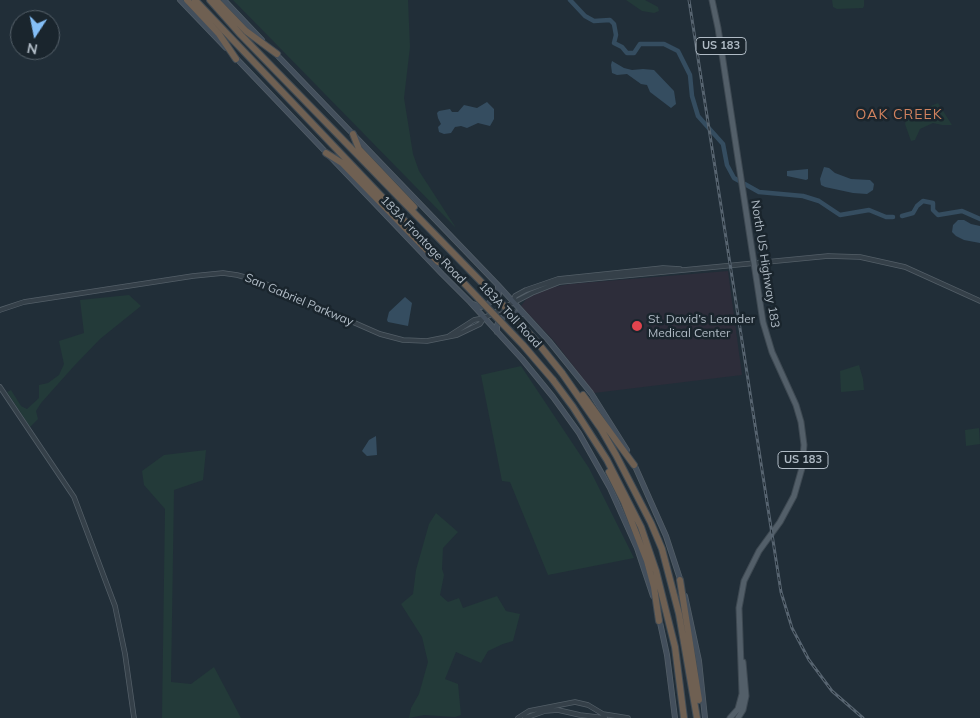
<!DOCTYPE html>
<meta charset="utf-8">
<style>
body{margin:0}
#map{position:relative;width:980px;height:718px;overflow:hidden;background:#212e38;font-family:Mulish,sans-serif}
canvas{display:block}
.north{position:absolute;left:10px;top:10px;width:50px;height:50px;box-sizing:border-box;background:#1a252d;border:1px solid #56616a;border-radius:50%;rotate:191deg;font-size:14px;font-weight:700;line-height:20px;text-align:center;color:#b0bbc5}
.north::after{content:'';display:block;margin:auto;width:18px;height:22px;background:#84bef6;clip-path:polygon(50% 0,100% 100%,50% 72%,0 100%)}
</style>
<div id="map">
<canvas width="980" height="718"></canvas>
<div class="north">N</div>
</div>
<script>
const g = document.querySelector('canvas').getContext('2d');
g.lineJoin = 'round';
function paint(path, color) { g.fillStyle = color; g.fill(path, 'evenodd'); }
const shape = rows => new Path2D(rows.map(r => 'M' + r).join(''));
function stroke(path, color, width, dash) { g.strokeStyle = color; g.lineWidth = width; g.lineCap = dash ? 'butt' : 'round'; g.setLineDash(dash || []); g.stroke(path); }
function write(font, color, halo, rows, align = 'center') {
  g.font = font + ' Mulish,sans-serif'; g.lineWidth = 5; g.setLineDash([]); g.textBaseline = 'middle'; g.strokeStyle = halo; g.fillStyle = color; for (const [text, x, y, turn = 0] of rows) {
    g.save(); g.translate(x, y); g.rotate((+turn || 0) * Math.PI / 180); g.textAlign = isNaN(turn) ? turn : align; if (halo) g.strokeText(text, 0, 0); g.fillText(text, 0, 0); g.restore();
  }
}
paint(shape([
 [728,271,742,375,594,393,554,341,521,306,527,298,548,288,570,284]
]), '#2d2d3a');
paint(shape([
 [233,0,408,0,410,47,404,98,413,154,419,171,456,228],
 [626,0,645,0,658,7,659,11,654,13,642,11],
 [832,0,864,0,864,6,863,8,837,9,833,7],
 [938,103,952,125,942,125,933,123,920,129,915,140,911,141,905,124,907,116],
 [129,295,141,306,100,339,74,366,41,403,36,411,38,419,30,427,7,392,11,390,21,406,27,409,39,398,39,385,48,383,59,375,64,364,59,341,84,333,80,300],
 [859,365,863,379,864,390,841,392,840,371],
 [521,366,589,468,634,558,548,575,510,482,502,481,481,375],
 [979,428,980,444,966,446,965,430],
 [206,450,203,480,174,490,171,682,191,684,214,667,241,718,162,718,165,509,144,485,142,471,164,455],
 [436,513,458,532,443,548,442,569,444,575,440,595,448,602,459,598,463,608,497,596,506,611,520,614,513,641,503,644,488,651,481,663,456,652,445,679,458,684,461,715,455,717,424,715,409,718,411,708,419,694,428,662,422,637,401,604,413,594,416,570,429,524]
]), '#233a39');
paint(shape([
 [612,61,624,68,632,70,643,69,654,70,674,91,676,104,671,108,650,92,647,85,641,84,627,74,617,75,612,73,611,65],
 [487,102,494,109,494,119,490,126,478,123,467,128,461,126,455,127,451,133,444,134,439,132,438,127,441,124,438,118,437,113,439,111,450,109,452,112,458,112,464,105,477,108],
 [824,167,829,168,835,173,851,179,870,180,874,184,873,190,867,194,853,193,825,187,821,185,820,179],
 [808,169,808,179,806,180,787,176,787,171],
 [958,220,964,220,971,224,980,226,980,243,964,240,956,236,952,232,953,225],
 [405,297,412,303,408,326,388,322,387,320,389,312],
 [376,436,377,455,367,456,362,451,369,440]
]), '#354d60');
stroke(shape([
 [570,0,585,16,594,21,610,20,614,24,616,35,614,43,622,47,627,53,634,53,640,44,664,44,678,51,690,75,692,96,698,116,723,144,727,165,734,178,759,192,803,196,819,201,840,215,869,210,886,217,893,217],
 [902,216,913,213,917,206,923,201,933,203,933,210,938,215,962,211,980,219]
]), '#354d60', 4.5);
const tertiary = shape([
 [513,302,515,296,526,290,558,279,663,268,680,269],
 [0,310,24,302,193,276,223,273,237,275,259,281,380,334,403,340,427,341,457,335,480,324,484,318],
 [449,336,474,320,484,318,532,293,560,282,828,256,860,257,905,267,980,301],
 [0,387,74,497,115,606,125,654,134,718],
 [518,718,529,711,575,702,588,705,603,714,628,718],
 [525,718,545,711,558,710,580,715,605,718]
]);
const secondary = shape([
 [180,0,226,48],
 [224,0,262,40],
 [275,53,497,284,549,341,591,393,627,450],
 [235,57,442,274,470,302,522,359,553,397,579,433,610,488,637,548,653,596],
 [473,304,481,307,497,299,499,294,498,287],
 [497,332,497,325,500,319,512,312,523,314],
 [634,464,666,536,681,582],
 [685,596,699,661,705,718],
 [659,618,667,655,675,718]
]);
const primary = shape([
 [712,0,718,28,763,322,772,352,796,405,801,422,804,445,802,468,794,496,780,522,759,551,744,581,739,608,742,694,738,709,730,718],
 [738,718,743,710,746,696,743,662]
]);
const motorway = shape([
 [187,0,219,34,236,59],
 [195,0,479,299],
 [210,0,241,35,491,292],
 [216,0,246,31,277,54],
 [353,134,359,149,414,207],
 [326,153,342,163,438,262],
 [562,373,601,429,616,455,651,523,662,549,679,614,697,718],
 [553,380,573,407,607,460,641,527,656,571,675,647,684,718],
 [583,395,634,465],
 [609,472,624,502,647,561,654,587,659,621],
 [680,580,699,700]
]);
stroke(tertiary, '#535e67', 5.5);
stroke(secondary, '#535e67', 6);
stroke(primary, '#3e4952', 7);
stroke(motorway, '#404b54', 8);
stroke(tertiary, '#354049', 4);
stroke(secondary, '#434f5c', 4.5);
stroke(primary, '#535f69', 5);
stroke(motorway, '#6f6052', 6);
const rail = shape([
 [689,0,781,592,792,628,809,660,832,691,863,718]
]);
stroke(rail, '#576470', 3);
stroke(rail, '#1a252d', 1, [4]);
const motorwayBridge = shape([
 [491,292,537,342,562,373],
 [479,299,523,345,553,380]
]);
stroke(motorwayBridge, '#404b54', 8, []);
stroke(motorwayBridge, '#6f6052', 6);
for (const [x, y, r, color] of [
 [637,326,6,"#e0444e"]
]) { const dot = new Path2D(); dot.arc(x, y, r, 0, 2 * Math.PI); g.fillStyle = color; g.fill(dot); stroke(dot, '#1a252d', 2); }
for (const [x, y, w] of [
 [721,46,50],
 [803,460,50]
]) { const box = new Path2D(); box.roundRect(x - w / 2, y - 8.5, w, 17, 4); g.fillStyle = '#1a252d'; g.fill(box); stroke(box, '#b0bbc5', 1); }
write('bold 11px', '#b0bbc5', null, [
 ["US 183",721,46],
 ["US 183",803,460]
]);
write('12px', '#b0bbc5', '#1a252d', [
 ["183A Frontage Road",423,240,46],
 ["North US Highway 183",765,264,81],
 ["San Gabriel Parkway",299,300,23],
 ["183A Toll Road",510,315,47]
]);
write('12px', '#b0bbc5', '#1a252d', [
 ["St. David’s Leander",648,319],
 ["Medical Center",648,333]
], 'left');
g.letterSpacing = '1px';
write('14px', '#d1825e', '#1a252d', [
 ["OAK CREEK",899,115]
]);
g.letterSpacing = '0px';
</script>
